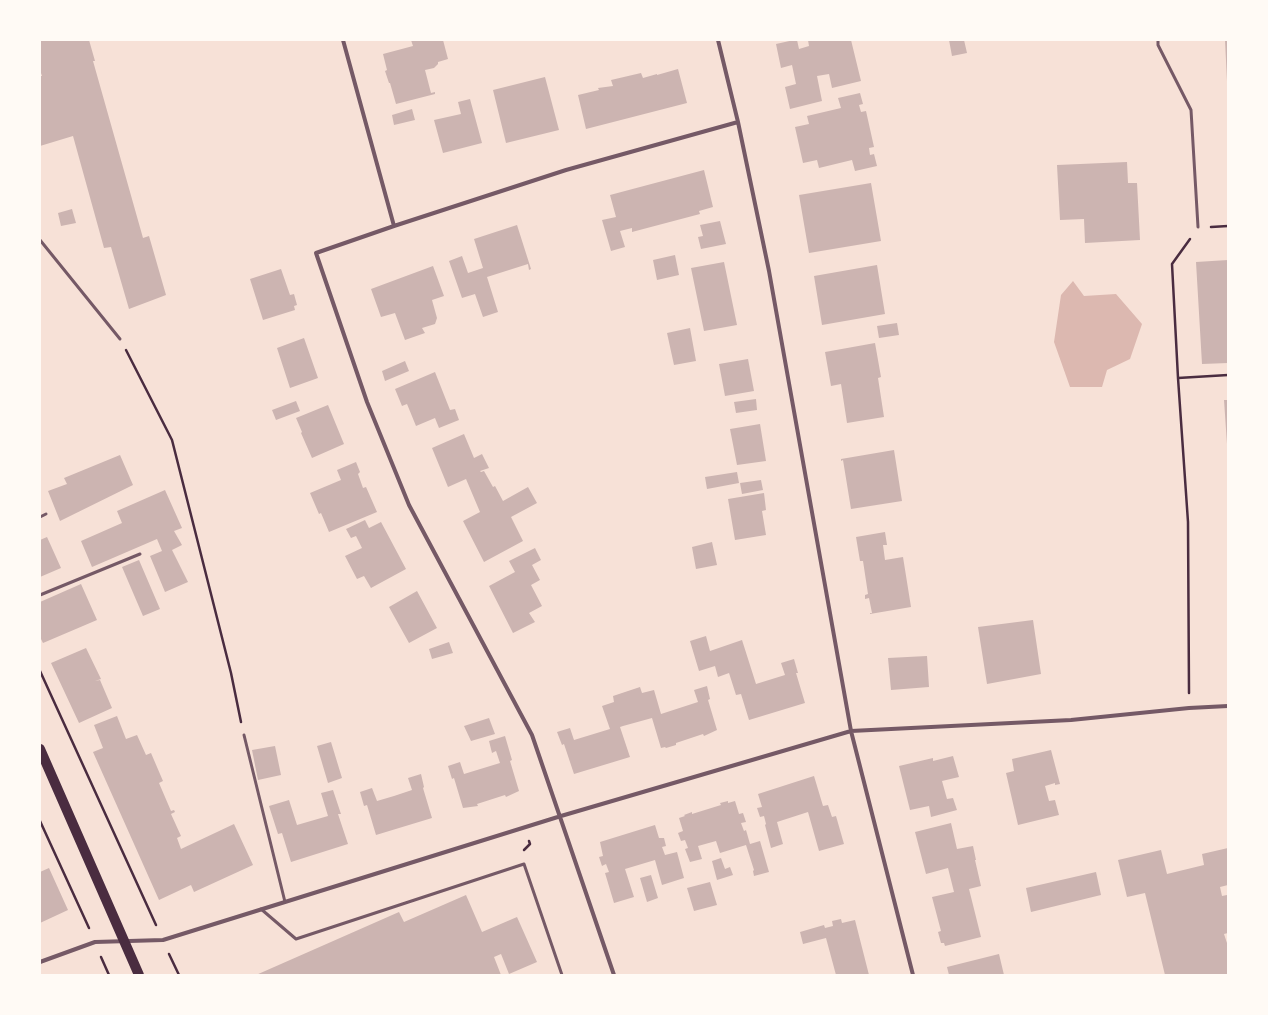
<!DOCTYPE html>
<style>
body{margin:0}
#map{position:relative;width:1268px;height:1015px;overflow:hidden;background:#f7e1d7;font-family:"Varela Round",sans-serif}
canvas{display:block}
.frame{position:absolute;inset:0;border:41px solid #fffaf5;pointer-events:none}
</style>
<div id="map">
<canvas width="1268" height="1015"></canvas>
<div class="frame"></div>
</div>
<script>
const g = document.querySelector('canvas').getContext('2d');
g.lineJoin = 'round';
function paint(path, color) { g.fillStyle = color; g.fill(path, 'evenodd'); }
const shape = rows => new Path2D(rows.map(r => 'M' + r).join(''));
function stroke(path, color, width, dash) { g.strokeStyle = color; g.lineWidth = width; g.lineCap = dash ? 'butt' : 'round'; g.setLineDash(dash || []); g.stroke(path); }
paint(shape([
 [1073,281,1084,296,1116,294,1142,324,1130,359,1107,370,1102,387,1070,387,1054,342,1061,295]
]), '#dcb8b0');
paint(shape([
 [40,40,89,40,95,61,93,61,143,238,149,236,166,295,129,309,111,247,104,248,73,136,40,146,40,76,42,76,40,70],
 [411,40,443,40,448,59,438,62,438,64,434,68,425,70,431,93,435,92,435,94,396,104,390,83,389,83,385,71,387,70,383,54,413,46],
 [794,40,797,40,799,49,809,46,808,40,851,40,861,81,832,88,829,74,817,76,822,101,790,109,785,87,796,84,792,65,781,68,776,44],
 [949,40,964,40,967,53,952,56],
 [1225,40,1228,40,1228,81,1227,81],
 [678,69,687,103,586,129,578,95,599,90,598,88,613,86,611,80,641,73,643,78,657,74,657,75],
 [545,77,559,130,506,143,493,90],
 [860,93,863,104,859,105,861,112,866,111,874,147,869,148,870,155,874,154,877,166,855,171,852,160,819,168,817,160,803,163,795,127,809,124,807,116,841,108,838,98],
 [470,99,482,143,443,153,434,120,461,114,458,102],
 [412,109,415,120,394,125,392,115],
 [1127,162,1128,183,1137,183,1140,240,1085,243,1084,219,1060,220,1057,165],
 [704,170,713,207,699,211,700,214,632,232,632,228,620,231,625,247,611,251,602,220,616,217,610,195],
 [871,183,881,241,809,253,799,195],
 [72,209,76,223,61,226,58,213],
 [720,221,726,244,701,249,698,237,703,236,700,225],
 [517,225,531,269,529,270,528,264,487,277,498,312,483,317,475,294,462,298,449,261,462,256,468,273,483,268,474,239],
 [675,255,679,275,657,280,653,260],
 [1228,260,1228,363,1202,364,1196,262],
 [724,262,737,325,704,331,691,268],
 [877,265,885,314,822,325,814,276],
 [433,266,444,296,432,300,437,318,435,324,422,328,425,333,405,340,395,313,381,317,371,289],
 [281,269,290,295,294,294,297,305,294,306,295,310,263,320,250,279],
 [897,323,899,335,879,338,877,326],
 [690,328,696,361,674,365,667,333],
 [304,338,318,378,290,388,277,348],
 [875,343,881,377,878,378,884,417,847,423,841,384,831,386,825,352],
 [748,359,754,391,725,396,719,364],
 [405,361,409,371,385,381,382,371],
 [435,372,450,410,455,409,459,420,439,428,435,418,416,426,407,404,402,406,395,389],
 [756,399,757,410,736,413,734,402],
 [1224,400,1228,400,1228,444,1227,444],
 [296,401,300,411,276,420,272,410],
 [328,405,344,444,312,458,301,433,302,432,296,418],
 [760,424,766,461,737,465,730,429],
 [464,434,474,458,482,454,489,468,480,471,481,472,484,471,493,487,495,486,503,501,528,487,537,503,511,517,523,541,484,562,463,521,480,512,466,479,448,487,432,448],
 [894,450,902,501,851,509,843,460,841,461,841,459],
 [120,455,133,485,60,521,48,491,67,484,64,478],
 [356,462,360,472,358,474,363,488,366,487,377,512,329,532,321,513,319,514,310,493,341,480,337,470],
 [737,472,739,483,707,489,705,477],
 [761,480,763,490,742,494,740,483],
 [165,490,182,528,174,531,182,545,172,550,188,582,165,592,150,556,162,551,157,539,92,567,81,541,122,523,117,511],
 [764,493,766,510,762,511,766,535,735,540,728,499],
 [365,520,369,528,381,522,406,569,371,588,364,576,357,579,345,556,362,548,356,536,351,538,346,529],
 [885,532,887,545,883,545,885,560,903,557,911,607,870,614,870,613,872,613,869,598,865,599,865,595,868,594,863,561,860,561,856,537],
 [47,537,61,568,40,577,40,540],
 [712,542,717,565,696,569,692,547],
 [535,548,541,560,532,565,540,580,531,585,542,606,529,613,535,622,513,633,489,586,515,572,509,561],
 [139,560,160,609,143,616,122,567],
 [81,584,97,620,43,643,40,637,40,602],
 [417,591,437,628,409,643,389,607],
 [1033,620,1041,674,987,684,978,627],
 [706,636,710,651,742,640,756,684,785,675,781,663,794,659,798,673,796,673,805,703,749,720,741,694,736,695,729,673,718,677,715,666,699,671,690,641],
 [449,642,453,653,432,659,429,649],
 [86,648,101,679,95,681,100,680,112,708,79,723,51,663],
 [927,656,929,687,891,690,888,658],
 [707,686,710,699,708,700,717,730,704,736,703,734,676,743,676,745,666,748,665,747,661,748,652,718,623,726,620,727,630,757,574,774,564,744,562,745,557,732,570,728,574,740,610,729,602,706,614,702,613,696,640,687,642,693,654,690,661,714,698,702,694,690],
 [117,716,126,739,137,735,146,755,151,753,163,781,159,783,171,811,174,810,175,812,171,814,181,836,177,838,181,849,234,824,253,865,194,892,191,885,159,900,93,752,103,748,94,725],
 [489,718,495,734,471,741,464,726],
 [505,736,512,760,510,761,519,791,506,797,505,795,477,804,478,806,463,808,454,778,452,779,448,766,460,762,464,774,500,763,496,751,492,753,489,741],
 [331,742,342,778,328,783,317,746],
 [275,746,281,775,258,780,252,750],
 [1051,750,1060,784,1055,785,1055,783,1045,786,1049,801,1055,800,1059,815,1018,825,1006,773,1014,771,1012,759],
 [953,756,959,777,942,781,947,799,953,798,957,810,931,817,929,806,910,810,899,766,933,758,933,761],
 [421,774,424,787,423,788,432,818,376,835,367,805,364,806,360,792,372,788,377,801,394,796,412,790,408,778],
 [814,776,823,806,828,805,832,817,836,816,844,844,819,851,808,812,777,822,783,844,771,848,765,825,766,824,764,816,760,817,757,808,762,807,758,794],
 [333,790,341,814,338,814,348,844,291,862,282,833,278,834,269,806,289,800,297,825,328,816,321,793],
 [728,801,728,803,735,801,739,814,743,813,746,822,741,823,744,831,746,830,750,844,760,841,769,872,754,876,753,871,754,870,746,845,720,853,716,841,698,846,702,859,690,862,685,849,688,848,685,840,681,841,678,833,683,831,679,818,685,816,684,815,692,812,692,814,721,805,720,803],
 [951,823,957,849,973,846,976,860,975,860,981,886,969,889,981,937,945,946,944,943,941,943,938,932,941,931,932,897,954,892,948,868,926,874,915,832],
 [655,825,659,838,664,838,666,846,662,847,665,855,677,852,684,878,662,885,655,860,625,869,634,897,614,903,605,873,609,872,606,864,602,866,599,857,603,856,600,842],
 [1228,848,1228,885,1220,887,1222,896,1227,895,1228,899,1228,933,1224,934,1227,943,1228,942,1228,975,1165,975,1145,893,1127,897,1118,860,1161,850,1167,874,1204,865,1202,854],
 [721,858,725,869,730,867,733,875,717,880,712,861],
 [49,868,68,910,40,923,40,872],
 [1096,872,1101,895,1031,912,1026,888],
 [651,875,658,898,647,902,640,878],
 [710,882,717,905,694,911,687,888],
 [466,895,482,932,517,917,537,962,509,974,501,954,494,957,501,975,256,975,399,912,404,922],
 [841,919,842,923,855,920,869,975,836,975,826,938,803,944,800,932,824,925,825,928,833,926,832,921],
 [999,954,1004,975,949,975,947,967]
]), '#ccb4b1');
stroke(shape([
 [1211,227,1228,226],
 [126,350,172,440,231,673,241,722],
 [1178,378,1228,375],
 [40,671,156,925],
 [1189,693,1188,522,1178,378,1172,264,1190,239],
 [40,821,89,928],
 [524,850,530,844,529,841],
 [169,954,179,975],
 [101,957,109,975]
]), '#4a2c40', 2.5);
stroke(shape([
 [1158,40,1158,45,1191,110,1198,227],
 [40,240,120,339],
 [40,517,46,514],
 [40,595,140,554],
 [244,735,285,902],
 [261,909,296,939,524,864,562,975]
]), '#755966', 3);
stroke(shape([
 [343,40,394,226,316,253,367,402,409,505,532,735,614,975],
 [718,40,738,122,769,271,851,731,913,975],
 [394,226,566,170,738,122],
 [40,962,95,942,163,940,561,816,851,731,1071,720,1189,708,1228,706]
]), '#755966', 4);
stroke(shape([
 [40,749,139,975]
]), '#4a2c40', 10);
</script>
